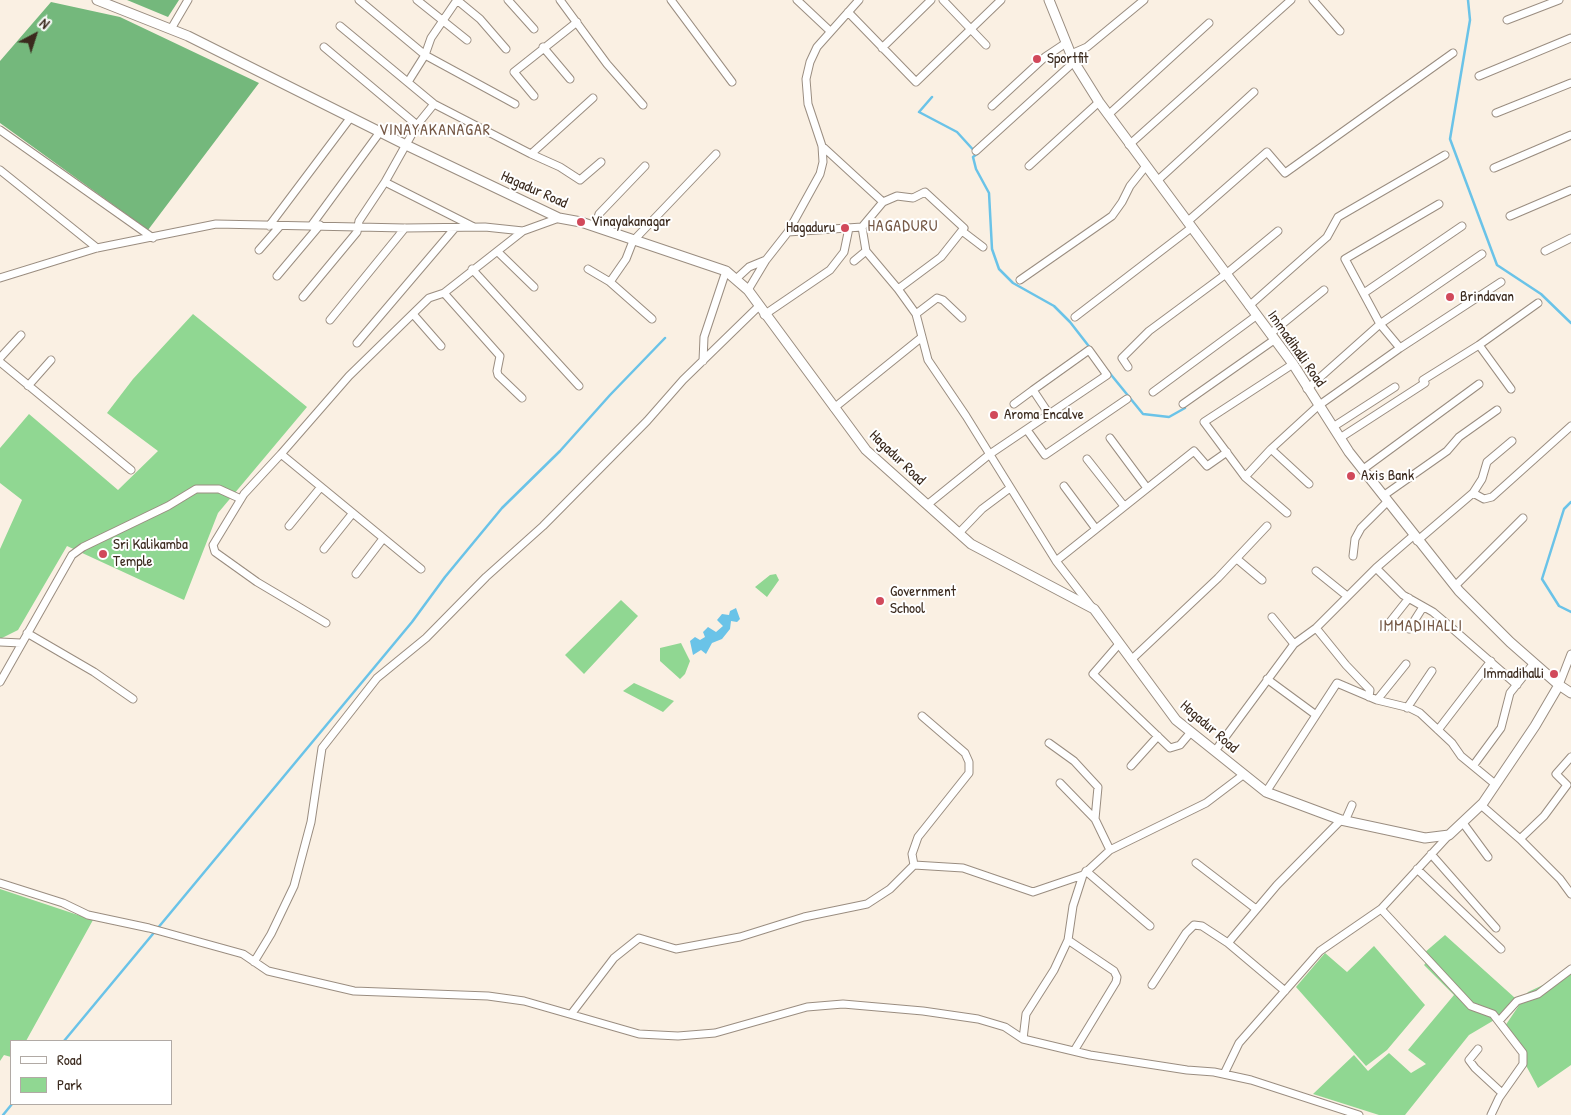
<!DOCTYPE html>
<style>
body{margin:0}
#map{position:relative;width:1571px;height:1115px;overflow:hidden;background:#faf0e3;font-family:"Patrick Hand",sans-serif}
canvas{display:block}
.legend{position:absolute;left:10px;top:1040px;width:162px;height:65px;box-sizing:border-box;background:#fff;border:1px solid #b1aaa5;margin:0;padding:6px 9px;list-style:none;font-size:15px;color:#3b2a1e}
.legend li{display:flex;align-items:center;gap:10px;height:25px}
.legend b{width:25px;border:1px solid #b1aaa5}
.north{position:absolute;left:10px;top:10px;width:50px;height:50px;-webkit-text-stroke:4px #fff;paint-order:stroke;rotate:40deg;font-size:14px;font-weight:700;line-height:20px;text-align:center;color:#3b2a1e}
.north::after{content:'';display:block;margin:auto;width:18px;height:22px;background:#3b2a1e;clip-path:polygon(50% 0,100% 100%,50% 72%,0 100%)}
</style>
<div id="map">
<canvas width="1571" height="1115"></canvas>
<ul class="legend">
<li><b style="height:6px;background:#fff"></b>Road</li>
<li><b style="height:14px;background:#90d792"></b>Park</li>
</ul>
<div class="north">N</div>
</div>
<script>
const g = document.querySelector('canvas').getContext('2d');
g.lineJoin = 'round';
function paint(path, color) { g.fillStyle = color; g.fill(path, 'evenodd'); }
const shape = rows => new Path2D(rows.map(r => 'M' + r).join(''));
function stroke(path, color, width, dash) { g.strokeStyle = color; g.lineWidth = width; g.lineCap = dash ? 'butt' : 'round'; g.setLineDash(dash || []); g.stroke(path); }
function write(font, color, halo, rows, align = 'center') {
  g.font = font + ' "Patrick Hand",sans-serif'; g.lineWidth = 4; g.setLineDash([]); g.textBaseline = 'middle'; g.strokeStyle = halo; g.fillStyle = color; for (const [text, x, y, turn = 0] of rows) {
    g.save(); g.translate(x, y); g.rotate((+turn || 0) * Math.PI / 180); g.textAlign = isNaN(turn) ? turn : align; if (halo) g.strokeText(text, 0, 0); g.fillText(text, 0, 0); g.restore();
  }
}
paint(shape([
 [193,314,307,407,218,513,184,600,67,546,18,630,0,639,0,549,22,500,0,483,0,448,29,414,118,490,158,451,107,413,133,379],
 [776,574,779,580,767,597,755,587,770,575],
 [621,600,638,616,584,674,565,655],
 [681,643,690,661,685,674,680,679,660,661,660,648],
 [634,683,674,701,663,712,623,691],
 [0,889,93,920,26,1041,11,1041,11,1057,4,1055,0,1061],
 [1445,935,1515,998,1496,1019,1469,1035,1405,1115,1379,1115,1313,1094,1354,1055,1368,1071,1389,1053,1411,1073,1426,1064,1408,1050,1454,995,1424,965,1430,958,1424,953],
 [1374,946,1425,1005,1387,1050,1366,1066,1296,987,1325,953,1347,972],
 [1571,972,1571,1065,1538,1088,1505,1026,1528,992]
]), '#90d792');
paint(shape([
 [127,0,179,0,168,17],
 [51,2,120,17,259,83,148,230,0,123,0,61]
]), '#74b87c');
paint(shape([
 [736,608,740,619,737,622,731,621,730,629,722,639,712,643,706,654,701,650,693,655,690,641,695,637,700,640,705,637,703,632,708,627,716,632,723,626,717,620,722,614,729,615,730,611]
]), '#6ac3e8');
stroke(shape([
 [1468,0,1470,20,1450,139,1497,265,1541,294,1571,323],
 [932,97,919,112,957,132,977,154,973,157,976,169,989,193,992,249,999,269,1013,283,1054,306,1070,322,1091,349],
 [1108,371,1143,414,1169,417,1185,408],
 [1571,502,1564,509,1542,579,1559,606,1571,612],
 [64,1041,412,622,445,577,502,508,560,451,610,395,665,338],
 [3,1115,12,1104]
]), '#6ac3e8', 2.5);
const minor = shape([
 [359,0,425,55,515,104],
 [417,0,467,40],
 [457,0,480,19,506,49],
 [508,0,534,29],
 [560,0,607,64,643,105],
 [671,0,732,82],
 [797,0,830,31],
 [943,0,986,45],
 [1313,0,1340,31],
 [848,12,916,82,1001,0],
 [1507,20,1559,0],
 [340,26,434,104,531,154,560,167,580,180,601,162],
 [171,29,188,0],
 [324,47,417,125],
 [543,47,570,79],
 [882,48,931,0],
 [1071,54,1087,47,1144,0],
 [1479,76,1571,38],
 [408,82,425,55,431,38,457,0],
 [534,96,514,72,577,22],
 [992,106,1045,57,1066,43],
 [1496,113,1571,83],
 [1108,115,1209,23],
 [0,130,153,238],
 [1129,145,1291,0],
 [822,146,883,202,862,227,866,251,898,289,916,314,928,360,966,416,1056,561,1091,606],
 [976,151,1074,62],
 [531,154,593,98],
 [1029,166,1099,102],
 [1494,168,1571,135],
 [0,170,97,248],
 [1157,181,1254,92],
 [385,182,474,227],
 [883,202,897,196,913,198,925,192,964,228,941,257,898,289],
 [1510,216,1571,190],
 [1187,222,1267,152,1285,173,1453,53],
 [269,226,351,117],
 [311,226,380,132],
 [595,227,599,214,645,166],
 [962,231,983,247],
 [788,232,862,227],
 [259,250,280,226],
 [1545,251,1571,238],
 [498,252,534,287],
 [854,261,866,251],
 [472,269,579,386],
 [588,269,610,282],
 [277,276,320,225],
 [0,278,97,248,216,224,405,228,485,227,523,231,559,218],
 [736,279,749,267,766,260],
 [1020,280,1112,216,1122,202,1130,186,1146,166],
 [748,290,766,260,788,232,820,174,823,162,822,146,808,104,806,79,810,62,817,47,859,0],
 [1364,293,1462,226],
 [303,297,357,232,359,221,385,182,417,125,434,104],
 [1249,306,1327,237,1338,217,1445,155],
 [413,314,441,346],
 [916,314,937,298,943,300,962,318],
 [764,315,830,270,844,252,849,228],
 [1075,317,1191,228],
 [652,319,610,282,626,259,633,241,716,154],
 [330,320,405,228],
 [1270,334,1324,290],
 [357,343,454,229],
 [1479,345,1511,389],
 [1400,348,1380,324,1345,259,1439,204],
 [0,358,21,335],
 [703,361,704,337,726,271],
 [0,362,131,470],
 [1293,364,1204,422,1245,477,1271,449,1318,406,1400,348,1501,282],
 [1128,367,1122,358,1149,331,1226,274,1278,231],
 [28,386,51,360],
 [1307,389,1380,324,1482,254],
 [1153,392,1256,316],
 [522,398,498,375,497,371,500,356,444,293,523,231],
 [1014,404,1033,390],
 [1183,404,1274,340],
 [834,408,922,337],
 [1333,427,1395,387],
 [1027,430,1045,455,1127,399],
 [1110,438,1147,488],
 [1340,438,1425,383,1423,380,1479,345,1538,303],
 [1271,449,1309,484],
 [281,454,244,494,213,545,215,552,257,582,326,623],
 [1087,459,1124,506],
 [1362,470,1479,384],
 [1245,477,1287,513],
 [1064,486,1096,529],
 [1473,493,1482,479,1487,462,1512,441],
 [1383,496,1447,451,1459,437,1497,410],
 [927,505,990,454,1107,375,1089,350,1033,390,1049,414],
 [289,526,320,488],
 [959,533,982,509,1010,488],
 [1417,541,1473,493,1484,499,1492,497,1571,426],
 [324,549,352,514],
 [1353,556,1355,539,1361,528,1387,502],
 [1237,559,1262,580],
 [1056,561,1194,451,1207,466,1227,452],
 [1376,568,1403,595,1433,612,1453,629,1517,685],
 [421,569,281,454,349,376,429,298,444,293],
 [1316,571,1347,596],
 [356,574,382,540],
 [1455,586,1523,518],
 [1272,617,1294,644],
 [1386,627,1409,598],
 [1316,628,1346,665,1370,690,1369,697],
 [1409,629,1423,607],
 [27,633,94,672,133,699],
 [0,642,21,643],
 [1119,644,1093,674,1170,748,1180,745,1191,732],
 [1131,660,1218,578,1267,526],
 [1267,679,1316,715],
 [0,682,72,555,83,547,168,506,196,489,219,489,241,499],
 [1559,685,1571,654],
 [1377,700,1406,664],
 [1407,708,1432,671],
 [1438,730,1491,661],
 [1049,743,1074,761,1098,787,1095,819,1110,850],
 [1215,751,1294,644,1316,628,1376,568,1413,536],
 [1131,766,1158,736],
 [1473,766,1501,728,1510,693,1534,663],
 [1060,783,1095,819],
 [1266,792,1337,683,1377,700,1410,708,1420,713,1452,743,1461,756,1495,784],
 [1481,805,1520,839,1560,879,1571,894],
 [1345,821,1352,805],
 [1463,823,1488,857],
 [1520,839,1544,816,1567,785,1556,774,1571,757],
 [1431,854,1496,928],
 [1196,863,1256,909],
 [914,865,912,854,918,837,969,773,969,762,965,753,922,716],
 [1417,869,1501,949],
 [1086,871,1150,926],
 [0,883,63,903,88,915,149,928,243,954,268,971,354,991,488,996,524,1001,639,1034,678,1036,715,1033,807,1007,843,1004,923,1011,978,1019,1005,1027,1023,1039,1090,1055,1187,1070,1214,1072,1251,1080,1359,1115],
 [1381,909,1471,1006,1493,1014,1523,1053,1523,1064,1499,1098,1491,1115],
 [1068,940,1114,971,1117,977,1116,982,1074,1051],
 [254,962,271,934,294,886,311,822,322,748,377,678,426,638,486,577,543,526,647,421,683,380,758,307],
 [1152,985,1186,933,1194,925,1202,926,1228,943],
 [1285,991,1228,943,1277,885,1341,820],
 [572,1013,614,958,639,938,676,949,740,937,804,917,867,904,890,889,914,865,963,868,1033,892,1083,875],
 [1499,1021,1517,1001,1538,994,1571,969],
 [1023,1039,1026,1014,1054,970,1068,940,1073,906,1083,875,1110,850,1206,803,1243,775],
 [1478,1049,1469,1060,1475,1068,1502,1093],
 [1224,1074,1239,1043,1320,951,1381,909,1449,835]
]);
const tertiary = shape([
 [97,0,188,36,406,145,559,218,581,222,726,271,748,290,866,450,971,544,1094,609,1176,720,1266,792,1341,820,1425,838,1449,835,1483,803,1535,726,1559,685],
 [1049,0,1074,62,1099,102,1293,364,1349,452,1459,591,1510,642,1559,685,1571,693]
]);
stroke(minor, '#9a8d80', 9);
stroke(tertiary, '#9a8d80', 11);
stroke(minor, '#fff', 7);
stroke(tertiary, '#fff', 9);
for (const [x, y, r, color] of [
 [1037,59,5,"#d1495b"],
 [581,222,5,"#d1495b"],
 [845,228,5,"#d1495b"],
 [1450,297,5,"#d1495b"],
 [994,415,5,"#d1495b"],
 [1351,476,5,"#d1495b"],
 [103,554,5,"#d1495b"],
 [880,601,5,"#d1495b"],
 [1554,674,5,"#d1495b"]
]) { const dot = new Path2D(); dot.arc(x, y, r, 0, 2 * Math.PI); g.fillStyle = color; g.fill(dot); stroke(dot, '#fff', 2); }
write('15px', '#3b2a1e', '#fff', [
 ["Sportfit",1047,59],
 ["Vinayakanagar",591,222],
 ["Hagaduru",835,228,"right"],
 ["Brindavan",1460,297],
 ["Aroma Encalve",1004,415],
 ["Axis Bank",1361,476],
 ["Sri Kalikamba",113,545],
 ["Temple",113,562],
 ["Government",890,592],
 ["School",890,609],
 ["Immadihalli",1544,674,"right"]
], 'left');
write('15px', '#3b2a1e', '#fff', [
 ["Hagadur Road",534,190,24],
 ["Immadihalli Road",1296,349,55],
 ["Hagadur Road",897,458,44],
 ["Hagadur Road",1209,727,41]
]);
g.letterSpacing = '1px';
write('16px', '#755845', '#fff', [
 ["VINAYAKANAGAR",435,131],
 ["HAGADURU",903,227],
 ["IMMADIHALLI",1421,627]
]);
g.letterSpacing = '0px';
</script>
